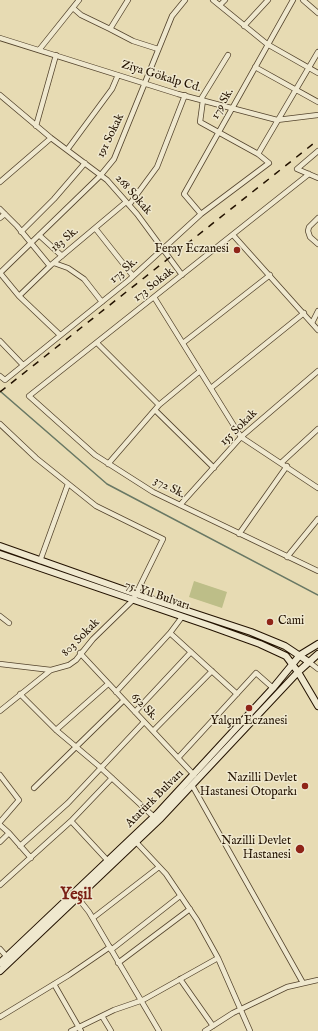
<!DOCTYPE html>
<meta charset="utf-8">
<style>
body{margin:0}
canvas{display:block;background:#e7dbb3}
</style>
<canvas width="318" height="1031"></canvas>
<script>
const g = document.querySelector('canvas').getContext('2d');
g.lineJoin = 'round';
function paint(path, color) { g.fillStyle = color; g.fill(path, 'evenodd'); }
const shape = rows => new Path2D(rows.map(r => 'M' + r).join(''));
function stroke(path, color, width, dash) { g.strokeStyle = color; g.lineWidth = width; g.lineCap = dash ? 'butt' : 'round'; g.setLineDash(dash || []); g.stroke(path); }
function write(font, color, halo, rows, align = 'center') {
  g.font = font + ' "IM FELL English",serif'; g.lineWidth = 3; g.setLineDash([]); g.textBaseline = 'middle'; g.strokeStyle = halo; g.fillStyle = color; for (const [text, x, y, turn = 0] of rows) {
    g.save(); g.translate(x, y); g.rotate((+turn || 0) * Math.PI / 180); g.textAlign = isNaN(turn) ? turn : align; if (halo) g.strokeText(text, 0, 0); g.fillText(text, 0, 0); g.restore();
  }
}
paint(shape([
 [194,581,227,592,222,608,189,597]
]), '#bdbe88');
stroke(shape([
 [0,391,107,484,318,595]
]), '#697864', 1.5);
const street = shape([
 [213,0,267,44,318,73],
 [303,0,318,13],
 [220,5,225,0],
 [73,8,81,15,110,29,133,41,158,49],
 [244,26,268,0],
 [110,29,128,0],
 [0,38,178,94,277,120,318,115],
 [39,50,79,0],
 [255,67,318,102],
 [0,95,51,138,107,180,137,214,182,275],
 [201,99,228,55],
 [203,100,200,122,258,154],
 [36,126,56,55],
 [67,150,112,89,118,75],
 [318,151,297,169,318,178],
 [309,174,29,396,95,455,153,492,318,571],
 [0,182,51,138],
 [129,205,157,167,185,95],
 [0,209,17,226,50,266],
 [201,214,184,194,293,0],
 [0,218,5,214],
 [318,218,309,227,308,231,310,237,318,244],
 [95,228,133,276],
 [21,232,54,199,85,163],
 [39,235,62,256],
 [233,235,318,330],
 [54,263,68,268,84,279,102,302],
 [0,273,100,176,114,159,172,16,185,0],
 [0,273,19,296,60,335],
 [19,296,51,265,126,202],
 [154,297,241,437,318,488],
 [312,323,318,311],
 [0,341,23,365],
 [97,343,159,405],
 [183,343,270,275],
 [0,376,5,380,129,280,201,214,269,163,258,154,318,52],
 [211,388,304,313],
 [155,410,214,468],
 [0,424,36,458,96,506,163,539,133,600,93,639,76,660,69,665,51,670,0,711],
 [281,463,318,429],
 [108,464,159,405,200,371],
 [180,505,241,437,318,371],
 [239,534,287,466],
 [287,557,318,519],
 [40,561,68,484],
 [0,616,9,623],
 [182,617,170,633,237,694],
 [80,653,194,775],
 [309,662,318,669],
 [0,664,51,670],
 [116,692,170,633],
 [20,694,56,730,100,767,154,817],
 [135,712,191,652],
 [56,730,108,684],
 [153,731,212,671],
 [178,758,256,673,273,688],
 [0,775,19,800,0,822],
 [192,785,303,983],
 [34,788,124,700],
 [0,825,9,833],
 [0,842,9,833,31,858],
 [136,842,166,874,197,920,218,958,250,1031],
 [20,846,68,803,144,722],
 [108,861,71,821,112,778],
 [0,885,71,821],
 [78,898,89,912,159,1031],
 [93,918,159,867],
 [0,949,7,957],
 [111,950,180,896],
 [118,963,190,909],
 [180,979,213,1026],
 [54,984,81,1031],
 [102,1016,111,1031],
 [0,1017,69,975,110,947],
 [71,1031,114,1010,143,1000,218,958],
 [205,1031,233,1013,287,987,318,980]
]);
const secondary = shape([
 [0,546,136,594,251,632,285,646,309,662],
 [0,554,210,626,260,644,286,656,298,672,318,706],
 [0,963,157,814,273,688,300,655,318,644],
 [0,971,161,818,298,672,318,654]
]);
stroke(street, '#54442d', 6);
stroke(secondary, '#231200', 8);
stroke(street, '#efe8ce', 4.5);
stroke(secondary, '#efe8ce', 6);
stroke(shape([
 [0,392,318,140]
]), '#231200', 1.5, [7, 7]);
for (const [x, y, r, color] of [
 [237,250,4,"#8f2418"],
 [270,622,4,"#8f2418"],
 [249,708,4,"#8f2418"],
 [305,786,4,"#8f2418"],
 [300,849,5,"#8f2418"]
]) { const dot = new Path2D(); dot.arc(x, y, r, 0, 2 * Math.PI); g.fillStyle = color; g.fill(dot); stroke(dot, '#efe8ce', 1.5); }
write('12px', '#231200', '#efe8ce', [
 ["Ziya Gökalp Cd.",161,77,17],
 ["179 Sk.",223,104,-61],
 ["191 Sokak",111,136,-64],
 ["268 Sokak",133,195,49],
 ["183 Sk.",65,240,-40],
 ["173 Sk.",124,271,-41],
 ["173 Sokak",154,285,-38],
 ["155 Sokak",239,428,-44],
 ["372 Sk.",169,488,27],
 ["75. Yıl Bulvarı",157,596,19],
 ["803 Sokak",81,638,-45],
 ["652 Sk.",144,707,47],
 ["Atatürk Bulvarı",155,799,-45]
]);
write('12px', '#231200', '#efe8ce', [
 ["Feray Eczanesi",229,250],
 ["Cami",278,622,"left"],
 ["Yalçın Eczanesi",249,722,"center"],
 ["Nazilli Devlet",297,779],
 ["Hastanesi Otoparkı",297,793],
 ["Nazilli Devlet",291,842],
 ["Hastanesi",291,856]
], 'right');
write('bold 16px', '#7a1f14', '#efe8ce', [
 ["Yeşil",76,896]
]);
</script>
